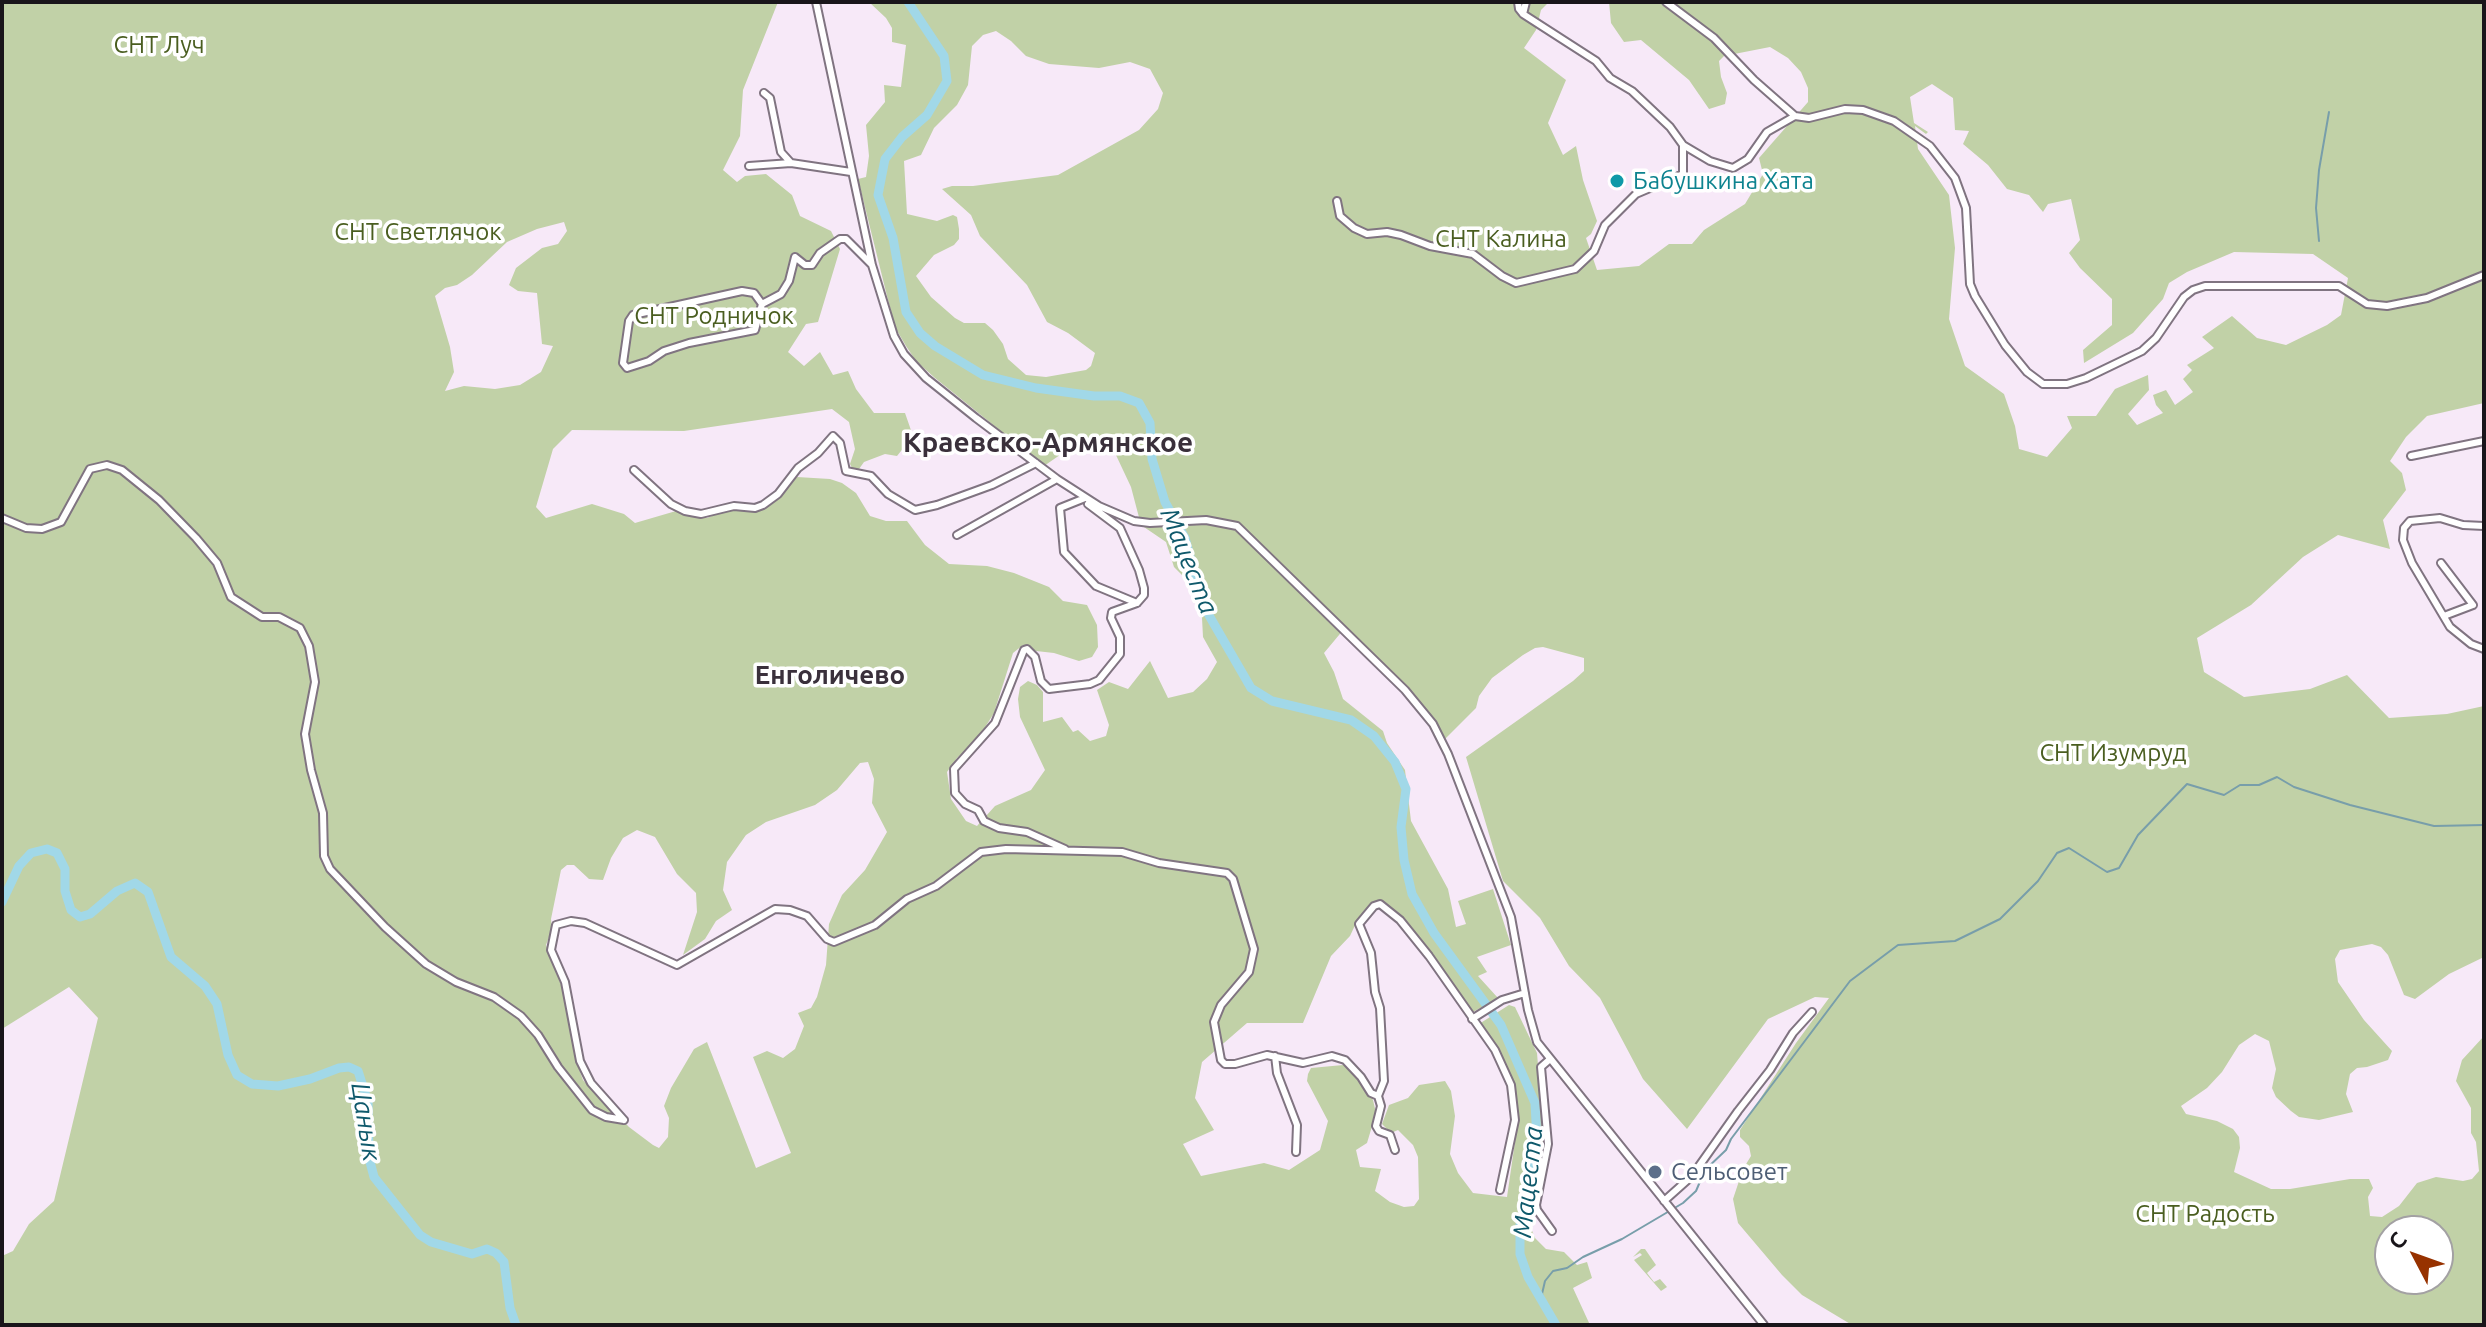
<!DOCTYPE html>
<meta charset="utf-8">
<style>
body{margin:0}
#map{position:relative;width:2486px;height:1327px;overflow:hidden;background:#f7e9f8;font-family:Ubuntu,sans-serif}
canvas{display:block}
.frame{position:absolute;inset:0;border:4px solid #19151a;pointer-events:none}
.north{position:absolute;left:2374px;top:1215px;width:80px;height:80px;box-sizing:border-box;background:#fff;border:2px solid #a3a1a3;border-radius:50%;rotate:311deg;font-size:22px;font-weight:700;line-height:32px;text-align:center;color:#19151a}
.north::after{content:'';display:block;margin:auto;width:28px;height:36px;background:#973200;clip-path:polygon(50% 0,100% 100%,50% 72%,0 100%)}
</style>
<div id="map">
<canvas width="2486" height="1327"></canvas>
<div class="frame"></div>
<div class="north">С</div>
</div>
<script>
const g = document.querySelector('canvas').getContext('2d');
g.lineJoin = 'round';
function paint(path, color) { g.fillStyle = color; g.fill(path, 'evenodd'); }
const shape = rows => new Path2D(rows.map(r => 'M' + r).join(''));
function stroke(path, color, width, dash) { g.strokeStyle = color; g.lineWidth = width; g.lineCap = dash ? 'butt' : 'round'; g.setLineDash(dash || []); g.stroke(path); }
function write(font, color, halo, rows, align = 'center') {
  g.font = font + ' Ubuntu,sans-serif'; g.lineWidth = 7; g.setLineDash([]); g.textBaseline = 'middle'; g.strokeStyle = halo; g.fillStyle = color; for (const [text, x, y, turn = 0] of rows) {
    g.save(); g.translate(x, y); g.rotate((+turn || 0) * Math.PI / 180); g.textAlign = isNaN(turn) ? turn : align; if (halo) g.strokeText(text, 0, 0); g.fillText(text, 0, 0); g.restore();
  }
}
paint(shape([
 [2,2,778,2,743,90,740,136,723,170,737,182,745,176,766,174,792,195,800,216,831,231,840,249,818,322,806,324,788,352,804,366,820,352,833,375,848,371,856,389,874,413,905,413,913,436,897,456,885,454,864,462,859,469,853,470,850,464,855,449,849,422,832,409,684,431,572,430,553,449,536,507,546,518,592,504,624,514,635,523,676,511,707,518,729,509,757,511,778,498,797,477,830,479,842,483,856,493,870,516,886,521,907,521,925,545,949,564,987,566,1014,573,1049,587,1063,601,1087,605,1097,625,1098,647,1092,657,1079,661,1054,653,1036,651,1023,645,1013,653,994,713,979,737,957,758,947,772,951,799,966,821,977,826,995,806,1031,790,1045,770,1020,717,1018,699,1020,687,1028,681,1037,685,1043,692,1043,722,1062,717,1073,732,1078,730,1090,741,1106,736,1109,725,1097,690,1109,682,1128,689,1150,661,1168,698,1193,692,1207,679,1217,662,1203,637,1202,618,1185,578,1174,567,1166,542,1141,525,1131,487,1115,453,1083,439,1044,466,935,378,916,361,906,346,896,329,888,300,858,179,866,177,869,156,866,125,885,102,884,85,901,87,906,45,892,42,892,28,886,18,869,2,1549,2,1541,10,1536,30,1524,48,1566,80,1548,123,1563,155,1576,146,1583,180,1597,221,1591,234,1586,238,1597,270,1639,266,1669,244,1692,244,1704,230,1745,204,1763,174,1759,158,1808,102,1808,88,1801,72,1788,58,1770,47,1724,56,1719,61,1721,77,1727,93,1725,104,1709,109,1689,80,1641,40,1624,42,1611,23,1609,2,2484,2,2484,403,2427,416,2406,437,2390,461,2402,473,2406,490,2383,520,2390,549,2338,535,2303,557,2251,605,2197,638,2204,672,2244,697,2310,689,2347,675,2389,718,2447,714,2484,706,2484,957,2449,974,2415,999,2404,995,2388,955,2381,947,2372,944,2340,950,2335,959,2338,982,2364,1020,2392,1051,2388,1060,2367,1067,2357,1068,2350,1074,2346,1094,2353,1112,2319,1120,2299,1117,2291,1111,2276,1097,2272,1088,2276,1069,2269,1041,2255,1034,2239,1045,2222,1072,2207,1088,2181,1106,2186,1114,2217,1121,2233,1129,2239,1137,2240,1148,2234,1172,2271,1189,2290,1189,2350,1179,2369,1179,2373,1188,2368,1197,2370,1216,2382,1217,2399,1206,2417,1183,2436,1177,2463,1181,2472,1179,2479,1171,2476,1142,2471,1133,2471,1108,2456,1081,2462,1060,2484,1036,2484,1325,1852,1325,1802,1295,1782,1275,1738,1223,1733,1199,1743,1169,1751,1156,1749,1146,1740,1137,1740,1130,1796,1043,1829,998,1815,997,1768,1019,1687,1129,1643,1079,1600,998,1569,966,1540,918,1503,881,1466,757,1573,681,1584,671,1584,658,1543,647,1535,648,1523,655,1492,678,1479,696,1476,708,1445,739,1422,707,1344,629,1324,653,1334,672,1343,699,1383,731,1387,743,1405,770,1411,821,1448,889,1456,927,1466,924,1458,901,1493,889,1511,945,1477,957,1487,972,1478,976,1498,998,1473,1012,1409,927,1383,903,1372,906,1357,921,1350,936,1331,956,1303,1023,1247,1023,1202,1062,1195,1098,1214,1130,1183,1144,1201,1176,1264,1163,1289,1170,1320,1150,1328,1121,1307,1081,1308,1074,1311,1068,1343,1065,1351,1068,1360,1079,1373,1100,1376,1113,1367,1143,1356,1150,1360,1167,1381,1169,1375,1191,1390,1202,1404,1207,1414,1206,1419,1199,1418,1157,1413,1145,1398,1130,1391,1133,1382,1124,1389,1105,1408,1098,1419,1085,1445,1081,1451,1091,1455,1116,1450,1154,1458,1173,1473,1193,1507,1197,1519,1114,1512,1082,1479,1024,1509,1005,1515,1007,1537,1053,1544,1138,1536,1196,1528,1221,1535,1238,1546,1249,1564,1252,1577,1265,1587,1262,1592,1278,1573,1288,1590,1325,2,1325,2,1256,13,1251,29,1224,54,1201,98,1018,69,987,2,1029],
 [996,31,1011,41,1026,56,1049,64,1099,68,1130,62,1150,69,1163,93,1158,109,1139,130,1058,175,973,186,952,186,942,189,971,215,980,236,1027,285,1047,322,1068,333,1095,353,1091,366,1086,370,1046,377,1026,375,1008,359,1003,344,993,330,985,323,964,323,955,318,931,297,916,276,934,255,954,245,959,239,959,229,957,217,953,215,937,221,907,214,904,161,921,155,934,128,957,105,968,85,972,46,983,35],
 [1932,84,1953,98,1955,130,1969,131,1963,144,1988,165,2007,189,2029,195,2043,212,2048,204,2071,199,2080,240,2069,253,2080,268,2112,299,2112,325,2083,350,2084,363,2133,333,2163,299,2169,283,2187,272,2234,252,2313,254,2348,278,2341,315,2327,325,2286,345,2257,338,2232,316,2202,337,2214,348,2187,365,2192,370,2183,379,2193,392,2175,405,2166,390,2153,395,2156,405,2163,413,2137,425,2128,414,2149,390,2148,375,2115,389,2096,416,2067,416,2072,428,2047,457,2019,449,2015,426,2004,394,1965,366,1949,319,1955,248,1949,195,1918,149,1915,126,1926,134,1928,132,1914,123,1910,97],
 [564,222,567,231,558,244,542,248,516,268,509,285,518,291,537,293,542,344,553,346,541,372,520,385,495,389,464,386,445,391,454,372,450,347,435,296,445,288,457,285,472,275,507,242,537,229],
 [868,762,874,779,872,803,887,832,865,870,842,895,829,924,826,965,817,997,811,1008,798,1013,804,1026,795,1049,783,1058,767,1051,753,1057,791,1153,756,1168,707,1042,694,1049,671,1088,664,1106,669,1118,668,1137,659,1148,653,1145,629,1127,583,1080,575,1058,566,998,546,945,552,929,551,919,561,870,567,865,574,865,589,879,603,880,611,858,623,838,637,830,655,837,677,874,696,893,697,912,683,955,705,939,716,921,732,910,723,890,727,862,746,835,766,822,815,805,837,790,860,763],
 [2390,1231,2438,1231,2438,1279,2390,1279],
 [1641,1249,1645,1249,1656,1265,1647,1273,1654,1282,1660,1279,1667,1287,1661,1291,1634,1260,1642,1255,1640,1253,1633,1257]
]), '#c1d1a7');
stroke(shape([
 [2319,241,2316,208,2319,170,2329,112],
 [1549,1312,1542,1294,1545,1281,1553,1271,1567,1268,1583,1257,1622,1239,1683,1203,1696,1191,1705,1170,1726,1150,1731,1139,1850,981,1898,945,1955,941,2000,919,2038,881,2057,853,2069,848,2107,872,2119,868,2138,835,2187,784,2224,795,2240,785,2259,785,2277,777,2294,787,2350,805,2434,826,2484,825]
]), '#789eaa', 2);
stroke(shape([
 [908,2,944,56,947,81,927,115,902,137,885,159,878,195,893,238,906,312,920,333,935,346,983,375,1036,388,1094,396,1120,396,1139,403,1150,423,1152,459,1165,502,1185,538,1203,605,1251,688,1272,701,1351,720,1374,736,1395,762,1406,789,1401,827,1404,860,1412,894,1434,933,1501,1025,1535,1103,1537,1140,1531,1179,1520,1225,1520,1254,1528,1277,1556,1325],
 [2,902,19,866,31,853,47,849,57,853,65,869,65,891,71,910,80,917,90,914,117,891,135,883,148,892,171,957,205,986,217,1004,228,1055,237,1075,252,1084,278,1086,310,1079,339,1068,349,1067,358,1071,368,1102,369,1158,374,1177,420,1235,431,1242,472,1254,487,1249,496,1253,504,1262,510,1308,516,1325]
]), '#a1d8e8', 9);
const minor = shape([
 [816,2,872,265,894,336,904,354,926,378,976,418,1057,479,1099,506,1134,521,1150,523,1206,520,1237,526,1405,690,1433,724,1448,754,1511,917,1528,1010,1537,1042,1764,1325],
 [1666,2,1714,38,1754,80,1795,116,1809,118,1845,109,1863,110,1894,121,1930,146,1955,178,1966,208,1970,284,1975,296,2005,345,2027,372,2043,384,2067,384,2086,378,2142,351,2156,338,2184,297,2193,290,2205,286,2339,286,2367,304,2387,306,2427,298,2484,275],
 [1523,14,1526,2],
 [764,93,770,98,781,152,791,163],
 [1683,145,1710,161,1733,168,1748,159,1767,132,1795,116],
 [749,166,791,163,851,172],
 [1337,201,1340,216,1354,228,1367,234,1387,232,1401,235,1430,246,1473,254,1502,276,1516,283,1575,269,1594,251,1605,225,1636,194,1683,174,1683,145,1670,127,1632,91,1610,78,1596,61,1523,14,1519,9,1518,2],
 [762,304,754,293,742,291,633,315,629,321,623,363,627,368,649,361,664,351,689,343,755,330,762,304,781,294,789,281,795,257,805,265,812,265,820,253,840,239,846,239,872,265],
 [2411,456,2484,441],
 [634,470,671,504,685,511,701,514,734,506,755,508,763,505,778,494,798,468,818,453,833,436,840,443,846,471,871,476,888,494,915,510,937,505,992,485,1036,463],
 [1085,498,1060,508,1064,552,1096,586,1137,603],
 [2,518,26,528,42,529,61,522,90,469,107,465,122,470,159,500,196,538,217,563,231,597,262,617,279,617,300,628,309,646,315,682,305,734,311,770,323,813,324,856,330,869,385,927,426,964,456,982,494,997,521,1016,538,1035,558,1067,592,1110,606,1117,624,1120],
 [2484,526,2463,525,2440,518,2410,521,2404,528,2403,540,2412,563,2450,627,2471,644,2484,649],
 [957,535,1057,479],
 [2441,563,2473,605,2444,616],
 [1065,849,1027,832,999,828,984,821,978,810,965,804,955,793,954,769,995,723,1024,650,1027,649,1035,657,1041,681,1049,689,1090,684,1099,680,1120,654,1120,637,1111,618,1112,612,1137,603,1144,595,1144,588,1139,570,1120,528,1088,504],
 [1472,1019,1502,1000,1525,993],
 [1275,1056,1277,1073,1297,1125,1296,1152],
 [1549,1060,1541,1067,1548,1144,1536,1205,1537,1210,1552,1231],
 [624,1120,591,1083,580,1061,565,982,551,950,556,925,571,921,585,923,677,965,775,909,790,910,807,916,827,939,834,942,875,925,907,899,936,886,981,852,1006,849,1122,852,1159,863,1227,873,1233,879,1254,949,1249,972,1221,1005,1214,1022,1221,1060,1225,1064,1235,1064,1267,1055,1303,1063,1332,1056,1345,1060,1361,1077,1371,1093,1378,1096],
 [1395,1150,1390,1135,1379,1131,1376,1126,1381,1106,1378,1096,1384,1081,1380,1008,1375,992,1371,953,1359,924,1374,906,1380,904,1400,920,1429,956,1495,1050,1511,1085,1515,1120,1500,1190],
 [1664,1201,1692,1176,1738,1111,1770,1070,1793,1033,1812,1012]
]);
stroke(minor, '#807481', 10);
stroke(minor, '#fff', 6);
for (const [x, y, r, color] of [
 [1617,181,8,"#0f9aa8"],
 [1655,1172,8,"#5c6f8a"]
]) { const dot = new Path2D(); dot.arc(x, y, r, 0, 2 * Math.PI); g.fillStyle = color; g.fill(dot); stroke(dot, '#fff', 3); }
write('24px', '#4a5e20', '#fff', [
 ["СНТ Луч",159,45],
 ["СНТ Светлячок",418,232],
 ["СНТ Калина",1501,239],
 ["СНТ Родничок",714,316],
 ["СНТ Изумруд",2113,753],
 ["СНТ Радость",2205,1214]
]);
write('24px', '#0d838f', '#fff', [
 ["Бабушкина Хата",1633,181]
], 'left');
write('24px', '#4e5e75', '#fff', [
 ["Сельсовет",1671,1172]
], 'left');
write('italic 26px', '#0f596b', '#fff', [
 ["Мацеста",1189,561,68],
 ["Цанык",366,1122,81],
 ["Мацеста",1528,1182,-84]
]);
write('bold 26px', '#3a303b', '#fff', [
 ["Енголичево",830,675]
]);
write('bold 28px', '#3a303b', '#fff', [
 ["Краевско-Армянское",1048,443]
]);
</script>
